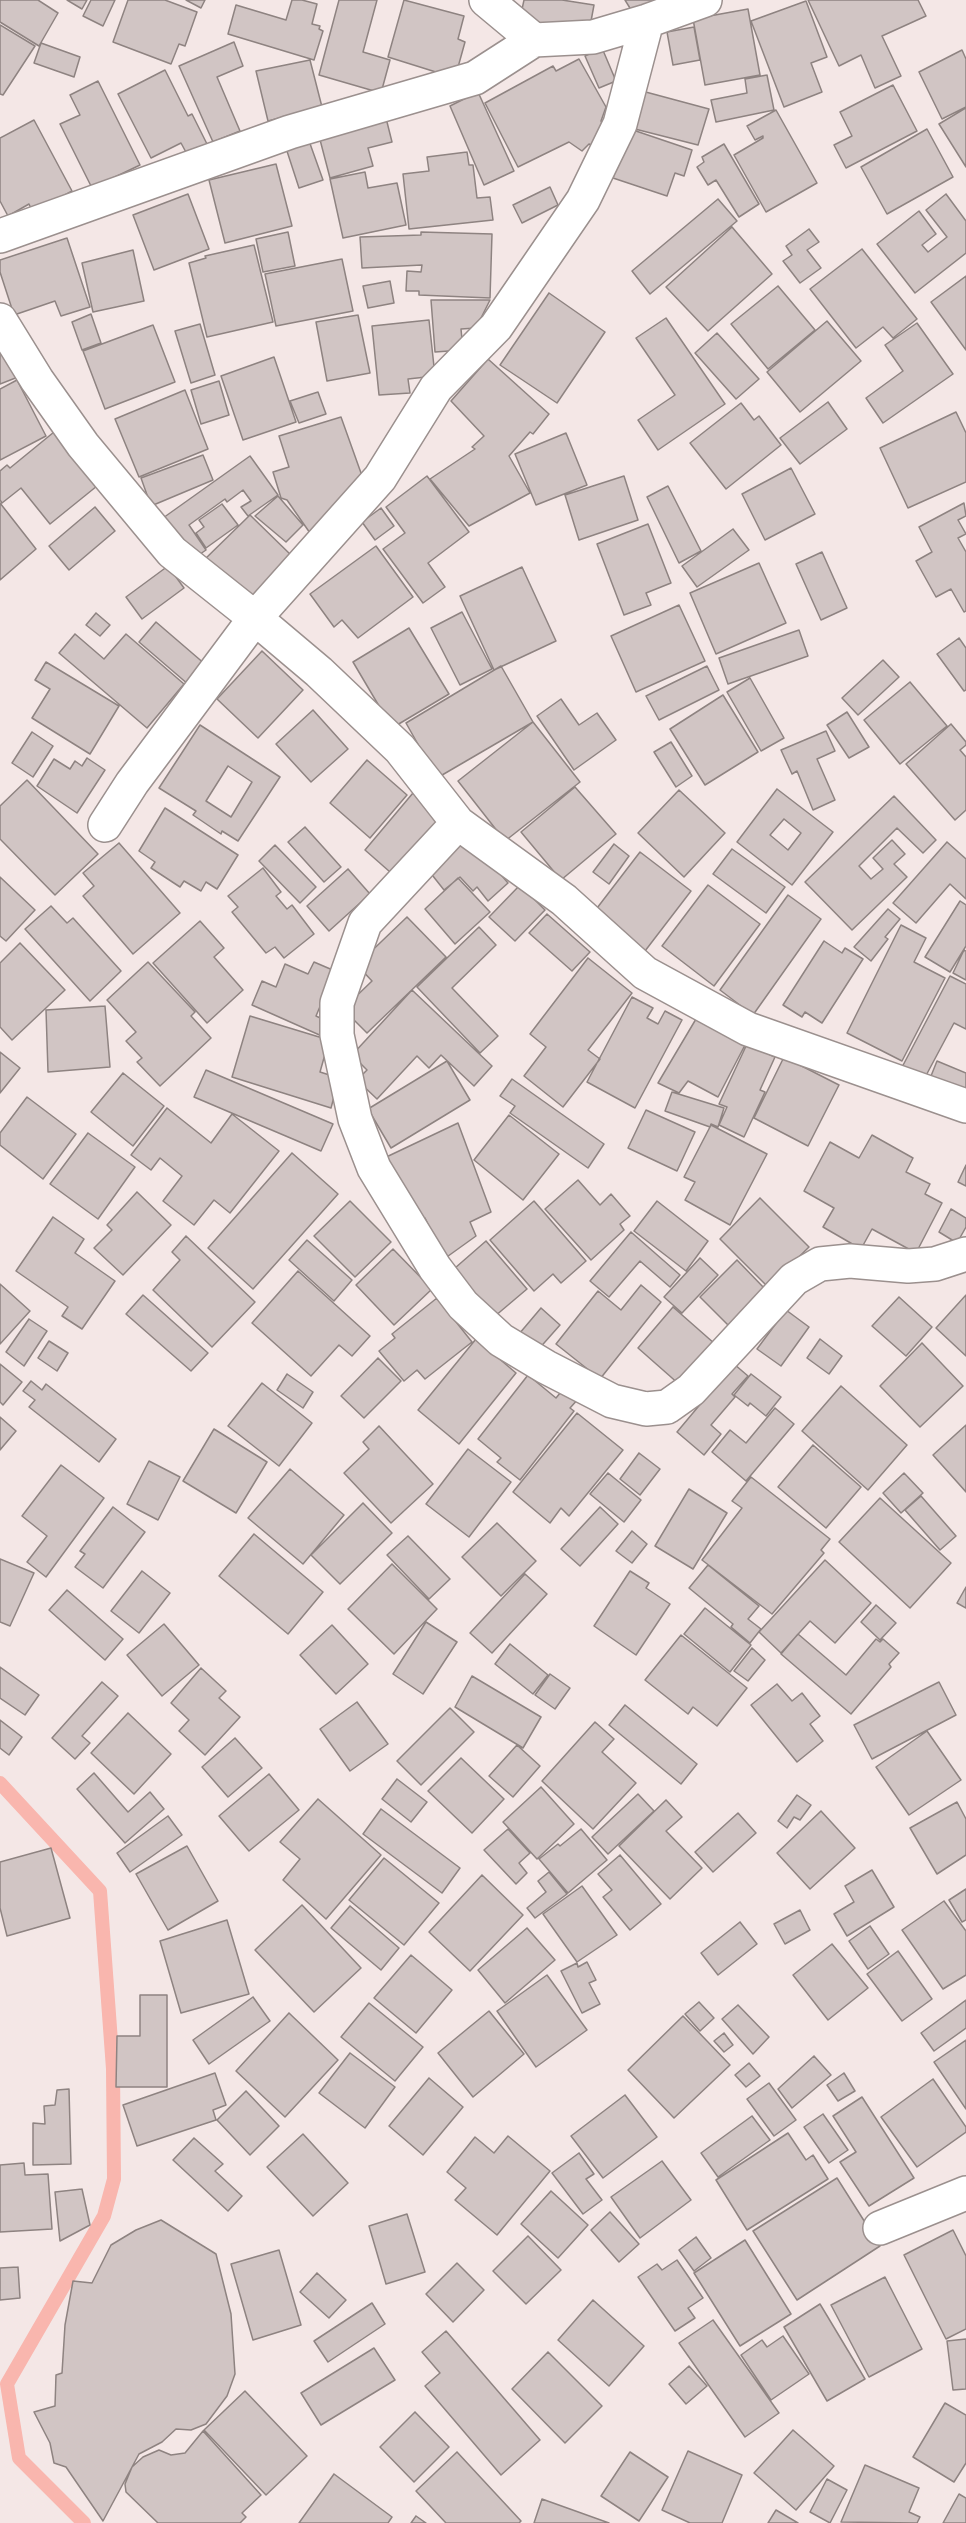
<!DOCTYPE html>
<style>
body{margin:0}
canvas{display:block;background:#f4e7e6}
</style>
<canvas width="966" height="2523"></canvas>
<script>
const g = document.querySelector('canvas').getContext('2d');
g.lineJoin = 'round';
const shape = rows => new Path2D(rows.map(r => 'M' + r).join(''));
function stroke(path, color, width, dash) { g.strokeStyle = color; g.lineWidth = width; g.lineCap = dash ? 'butt' : 'round'; g.setLineDash(dash || []); g.stroke(path); }
function paint(path, color) { g.fillStyle = color; g.fill(path, 'evenodd'); }
stroke(shape([
 [0,1783,100,1891,113,2069,114,2179,104,2216,7,2384,19,2458,84,2523]
]), '#f9b6ae', 14);
const building = shape([
 [0,0,38,0,58,13,39,46,0,22,0,0],
 [67,0,87,0,82,9,67,0],
 [91,0,115,0,103,26,83,16,91,0],
 [128,0,165,0,197,12,185,46,179,44,171,64,113,42,128,0],
 [186,0,205,0,201,8,186,0],
 [292,0,302,0,317,4,312,24,320,26,319,29,323,31,314,60,228,34,236,5,286,20,292,0],
 [339,0,377,0,363,52,390,60,381,93,319,75,339,0],
 [404,0,464,16,458,39,465,42,455,78,388,57,404,0],
 [524,0,562,0,594,5,589,32,519,23,524,0],
 [625,0,655,0,655,1,633,13,625,0],
 [808,0,918,0,926,16,882,36,901,76,875,88,861,55,839,66,808,0],
 [806,1,827,57,811,63,822,92,784,107,751,21,806,1],
 [748,9,760,75,705,85,693,19,748,9],
 [0,25,35,46,3,95,0,94,0,25],
 [694,27,700,60,673,65,667,32,694,27],
 [234,42,243,66,217,77,240,131,213,142,179,66,234,42],
 [41,43,80,57,74,77,34,63,41,43],
 [602,48,616,81,599,88,585,56,602,48],
 [962,50,966,59,966,107,942,119,919,72,962,50],
 [579,59,606,107,601,121,603,124,591,145,589,144,582,151,569,142,518,167,485,103,553,66,556,71,579,59],
 [310,60,322,107,268,121,256,71,310,60],
 [165,70,188,116,192,114,208,146,188,156,181,143,151,158,118,94,165,70],
 [767,75,774,110,716,122,711,100,747,93,745,79,767,75],
 [98,81,140,165,92,188,60,124,80,115,70,95,98,81],
 [893,85,917,131,846,168,834,145,852,136,840,112,893,85],
 [642,91,709,109,698,145,631,128,642,91],
 [478,92,514,171,484,185,450,106,478,92],
 [966,108,966,167,939,124,966,108],
 [776,110,817,183,766,212,734,155,763,138,763,136,755,140,747,126,776,110],
 [385,114,392,142,368,148,373,166,330,178,318,132,385,114],
 [34,120,72,191,33,213,29,204,8,216,0,201,0,138,34,120],
 [630,129,692,150,684,176,675,173,667,196,613,178,630,129],
 [927,129,953,177,887,214,861,167,927,129],
 [308,138,323,180,299,188,285,145,308,138],
 [724,144,759,204,739,217,716,180,708,185,697,167,704,162,702,157,724,144],
 [467,152,469,165,473,165,477,198,490,197,493,220,409,229,403,174,429,171,427,157,467,152],
 [276,164,292,226,225,243,209,180,276,164],
 [365,172,368,188,397,183,406,225,343,238,330,179,365,172],
 [550,187,558,205,522,223,513,205,550,187],
 [188,194,209,249,154,270,133,215,188,194],
 [946,194,966,221,966,253,915,293,877,244,919,211,936,234,922,245,928,252,947,237,926,210,946,194],
 [718,199,737,221,650,294,632,271,718,199],
 [732,227,772,274,708,331,666,287,732,227],
 [809,229,819,242,807,250,821,268,800,283,783,261,792,255,786,246,809,229],
 [288,232,295,266,263,272,256,239,288,232],
 [421,232,492,234,490,298,419,295,419,291,406,291,407,271,421,272,422,265,362,268,360,237,421,235,421,232],
 [67,238,90,307,61,316,55,301,14,315,0,272,0,260,67,238],
 [254,245,273,322,207,337,189,263,206,258,205,256,254,245],
 [862,249,917,319,893,338,883,327,856,348,810,289,862,249],
 [133,250,144,301,93,312,82,263,133,250],
 [342,259,353,311,276,326,265,274,342,259],
 [966,276,966,350,931,302,966,276],
 [390,281,394,303,368,308,363,286,390,281],
 [778,286,815,330,768,369,731,324,778,286],
 [549,293,605,332,557,403,500,365,549,293],
 [431,300,490,300,476,328,461,329,463,350,435,352,431,300],
 [91,314,101,343,82,350,72,322,91,314],
 [358,315,370,373,327,381,316,322,358,315],
 [666,318,725,404,658,450,638,420,675,395,636,338,666,318],
 [429,320,435,376,408,379,410,393,379,395,372,326,429,320],
 [827,321,861,361,800,412,767,372,827,321],
 [917,323,953,374,883,423,866,398,903,371,885,345,917,323],
 [200,324,215,375,191,383,175,331,200,324],
 [153,325,175,382,105,409,83,351,153,325],
 [0,328,18,377,0,384,0,328],
 [717,333,759,379,736,399,695,353,717,333],
 [274,357,296,422,243,440,221,376,274,357],
 [488,359,549,414,533,434,530,432,509,456,530,493,469,526,430,479,475,449,472,447,484,436,451,401,488,359],
 [17,380,46,436,0,460,0,389,17,380],
 [219,381,229,415,201,424,191,390,219,381],
 [185,390,208,449,139,477,115,419,185,390],
 [318,392,326,414,299,423,290,401,318,392],
 [828,402,847,429,800,464,780,438,828,402],
 [741,403,754,420,759,416,781,445,726,489,690,443,741,403],
 [956,412,966,433,966,482,908,508,880,448,956,412],
 [341,417,366,487,310,533,287,500,281,498,273,472,289,467,279,436,341,417],
 [54,432,97,486,50,524,21,488,2,503,0,500,0,471,7,465,10,468,54,432],
 [566,433,587,485,536,505,515,454,566,433],
 [203,455,213,480,151,506,141,478,203,455],
 [250,456,278,495,248,516,241,507,251,501,243,490,227,502,225,499,189,525,206,550,193,559,163,518,250,456],
 [791,468,815,514,765,540,742,494,791,468],
 [427,476,469,532,428,563,445,587,423,603,383,549,405,533,386,507,427,476],
 [624,476,638,520,579,540,565,495,624,476],
 [668,486,701,551,679,563,647,497,668,486],
 [278,496,303,525,286,542,255,516,278,496],
 [0,503,36,549,0,580,0,503],
 [964,503,966,516,958,520,966,534,958,538,966,552,966,611,964,612,951,589,936,597,916,561,932,552,919,527,964,503],
 [222,504,238,525,206,548,196,533,204,527,199,520,222,504],
 [95,507,115,531,69,570,49,546,95,507],
 [381,508,394,526,375,540,362,522,381,508],
 [250,515,293,557,245,604,203,561,250,515],
 [648,524,671,583,646,593,651,605,624,615,597,544,648,524],
 [733,529,749,550,697,587,682,566,733,529],
 [376,546,413,597,358,638,342,620,334,627,310,594,376,546],
 [822,552,847,608,821,620,796,564,822,552],
 [759,563,786,623,716,654,690,593,759,563],
 [168,566,184,588,142,619,126,597,168,566],
 [522,567,556,641,494,670,460,596,522,567],
 [679,605,705,661,636,692,611,636,679,605],
 [462,612,492,669,460,685,431,628,462,612],
 [96,613,110,625,100,636,86,625,96,613],
 [156,622,213,671,196,691,139,642,156,622],
 [409,628,449,694,392,728,353,662,409,628],
 [799,630,808,656,728,684,719,658,799,630],
 [75,634,104,659,126,634,184,684,147,728,59,653,75,634],
 [959,638,966,648,966,690,964,691,937,654,959,638],
 [262,651,303,690,258,738,217,699,262,651],
 [883,660,899,677,858,715,842,698,883,660],
 [46,662,119,706,90,754,32,718,50,689,35,680,46,662],
 [501,666,533,722,437,778,406,723,501,666],
 [707,666,719,690,659,720,646,696,707,666],
 [750,678,784,738,761,751,727,692,750,678],
 [910,682,947,726,900,764,864,720,910,682],
 [723,695,758,752,705,785,670,729,723,695],
 [561,699,579,725,597,713,616,740,574,770,537,716,561,699],
 [313,710,348,749,311,782,276,744,313,710],
 [847,712,869,747,849,758,827,725,847,712],
 [533,722,580,782,505,841,458,781,533,722],
 [951,724,966,742,966,745,960,750,966,757,966,810,955,820,906,764,951,724],
 [200,725,280,777,238,841,222,831,221,834,193,815,196,811,159,788,200,725],
 [228,766,252,782,231,817,206,801,228,766],
 [826,731,835,751,817,759,835,800,813,810,797,771,792,774,781,750,826,731],
 [32,732,53,746,33,777,12,763,32,732],
 [671,742,692,776,676,787,654,752,671,742],
 [87,758,105,770,77,813,37,786,54,759,70,769,75,761,82,766,87,758],
 [367,760,407,795,370,838,330,803,367,760],
 [27,780,98,854,55,895,0,839,0,806,27,780],
 [575,787,616,834,561,880,521,832,575,787],
 [777,789,833,832,792,885,737,842,777,789],
 [784,819,801,833,788,850,770,835,784,819],
 [679,790,725,833,684,877,638,833,679,790],
 [413,793,446,821,398,879,365,850,413,793],
 [894,796,936,840,923,853,897,828,859,866,871,879,883,869,873,858,892,840,905,854,894,864,907,877,852,930,805,882,894,796],
 [165,808,238,855,217,889,206,882,201,891,184,881,180,887,151,868,155,862,139,851,165,808],
 [305,827,341,867,324,882,288,842,305,827],
 [468,836,508,883,488,901,477,887,473,891,460,877,444,890,429,871,468,836],
 [947,842,966,859,966,899,950,884,916,923,893,903,947,842],
 [119,843,180,913,133,954,83,896,94,886,83,873,119,843],
 [614,844,629,856,609,884,593,872,614,844],
 [275,845,316,887,300,903,259,861,275,845],
 [732,849,785,887,766,913,713,874,732,849],
 [640,852,691,891,645,951,594,912,640,852],
 [263,868,281,892,276,896,287,909,292,905,314,934,284,958,275,947,266,953,232,912,238,907,228,896,263,868],
 [348,869,370,894,329,931,307,906,348,869],
 [0,877,35,910,6,941,0,936,0,877],
 [458,878,490,912,455,944,425,909,458,878],
 [520,885,545,910,515,941,489,917,520,885],
 [708,885,760,924,714,986,662,946,708,885],
 [788,895,821,919,753,1015,720,990,788,895],
 [960,901,966,905,966,946,950,972,925,957,960,901],
 [51,906,67,923,73,918,121,971,90,1001,25,929,51,906],
 [888,909,900,919,885,937,888,939,871,961,854,947,888,909],
 [547,914,590,952,572,971,529,933,547,914],
 [407,917,446,957,367,1033,343,1009,372,981,357,965,407,917],
 [200,921,224,948,214,957,243,990,207,1023,153,963,200,921],
 [901,925,926,938,914,962,945,978,902,1061,847,1033,901,925],
 [479,927,496,945,452,988,498,1036,480,1053,417,987,479,927],
 [824,941,842,953,845,948,863,959,822,1023,805,1012,802,1017,783,1005,824,941],
 [20,943,65,990,12,1040,0,1027,0,963,20,943],
 [964,950,966,951,966,980,953,973,964,950],
 [588,958,632,993,588,1050,600,1059,563,1107,524,1076,546,1047,530,1034,588,958],
 [148,962,195,1012,191,1016,211,1038,160,1086,137,1062,142,1058,126,1041,136,1032,107,1000,148,962],
 [314,962,335,971,316,1016,331,1023,324,1037,252,1005,262,981,276,987,285,964,308,974,314,962],
 [950,976,966,984,966,1029,954,1023,922,1083,900,1071,950,976],
 [412,990,492,1066,474,1086,441,1055,429,1068,417,1056,377,1099,357,1080,367,1070,352,1055,412,990],
 [632,997,653,1008,647,1018,658,1024,665,1011,682,1020,635,1108,587,1082,632,997],
 [105,1006,110,1067,48,1072,46,1010,105,1006],
 [250,1016,329,1040,320,1072,339,1078,331,1108,232,1077,250,1016],
 [696,1019,745,1045,718,1097,688,1081,679,1093,658,1083,696,1019],
 [747,1044,775,1057,760,1090,765,1092,744,1137,719,1125,727,1107,719,1104,747,1044],
 [0,1052,20,1068,0,1093,0,1052],
 [784,1057,839,1085,808,1146,754,1118,784,1057],
 [447,1061,470,1100,391,1148,368,1109,447,1061],
 [937,1061,966,1073,966,1103,927,1086,937,1061],
 [206,1070,333,1124,321,1151,194,1097,206,1070],
 [123,1073,164,1106,133,1146,91,1112,123,1073],
 [512,1079,604,1144,588,1168,510,1113,515,1106,500,1096,512,1079],
 [672,1092,724,1108,718,1127,711,1124,710,1127,665,1111,672,1092],
 [27,1097,76,1134,43,1179,0,1145,0,1133,27,1097],
 [167,1108,211,1143,232,1114,279,1151,230,1213,214,1200,194,1225,163,1201,182,1176,160,1158,151,1170,131,1155,167,1108],
 [646,1110,695,1132,677,1171,628,1148,646,1110],
 [509,1115,559,1154,523,1200,474,1160,509,1115],
 [458,1123,491,1212,470,1222,476,1236,444,1259,425,1218,414,1222,380,1160,458,1123],
 [711,1125,767,1154,730,1225,685,1200,695,1182,684,1177,711,1125],
 [88,1133,135,1167,98,1219,50,1184,88,1133],
 [872,1135,913,1158,906,1172,930,1184,925,1194,942,1203,916,1253,872,1229,861,1249,823,1227,834,1208,804,1191,830,1142,859,1158,872,1135],
 [292,1153,338,1194,253,1289,208,1248,292,1153],
 [966,1165,966,1186,958,1182,966,1165],
 [578,1180,600,1205,611,1194,630,1216,620,1224,624,1230,591,1260,545,1209,578,1180],
 [137,1192,171,1225,123,1275,94,1248,112,1230,107,1225,137,1192],
 [760,1198,809,1247,768,1287,720,1239,760,1198],
 [350,1201,391,1242,355,1277,314,1236,350,1201],
 [534,1201,586,1261,561,1283,553,1274,534,1291,490,1240,534,1201],
 [657,1201,708,1241,686,1271,634,1231,657,1201],
 [951,1209,966,1218,966,1227,957,1243,939,1232,951,1209],
 [53,1217,84,1239,75,1253,115,1281,82,1329,62,1316,68,1307,16,1271,53,1217],
 [631,1232,680,1275,670,1287,640,1261,609,1297,590,1281,631,1232],
 [186,1236,255,1302,212,1347,153,1290,180,1260,172,1252,186,1236],
 [307,1240,352,1280,334,1301,289,1260,307,1240],
 [486,1241,527,1289,488,1322,447,1275,486,1241],
 [393,1249,432,1289,394,1325,356,1285,393,1249],
 [700,1258,718,1275,682,1313,664,1297,700,1258],
 [737,1260,766,1290,730,1327,700,1297,737,1260],
 [298,1271,370,1336,352,1356,339,1345,311,1376,252,1323,298,1271],
 [0,1284,30,1311,0,1344,0,1284],
 [641,1285,661,1302,600,1379,556,1344,598,1291,621,1310,641,1285],
 [143,1295,208,1353,191,1371,126,1314,143,1295],
 [966,1295,966,1356,936,1328,966,1295],
 [899,1297,932,1327,906,1356,872,1326,899,1297],
 [437,1298,472,1342,425,1379,417,1370,404,1381,379,1351,395,1338,392,1334,437,1298],
 [673,1307,715,1344,680,1385,638,1348,673,1307],
 [541,1308,560,1325,537,1351,519,1334,541,1308],
 [786,1310,809,1327,781,1366,757,1349,786,1310],
 [29,1319,47,1331,24,1366,6,1352,29,1319],
 [476,1339,516,1373,459,1444,418,1410,476,1339],
 [820,1339,842,1356,829,1374,807,1358,820,1339],
 [49,1341,68,1353,57,1371,38,1358,49,1341],
 [922,1343,963,1386,920,1427,880,1386,922,1343],
 [378,1358,401,1381,364,1418,341,1396,378,1358],
 [0,1364,22,1382,3,1405,0,1402,0,1364],
 [734,1364,748,1376,732,1394,735,1397,711,1425,721,1434,704,1455,677,1432,734,1364],
 [287,1374,313,1392,303,1408,277,1390,287,1374],
 [751,1374,781,1397,766,1416,750,1403,748,1406,734,1395,751,1374],
 [528,1375,556,1398,565,1387,579,1398,570,1408,574,1411,520,1480,497,1462,501,1458,478,1439,528,1375],
 [31,1381,42,1390,46,1384,116,1439,99,1462,29,1407,35,1400,23,1391,31,1381],
 [262,1383,312,1423,279,1466,228,1426,262,1383],
 [841,1386,907,1445,868,1490,802,1431,841,1386],
 [775,1408,794,1424,746,1481,712,1452,730,1430,746,1443,775,1408],
 [577,1413,623,1450,569,1516,561,1508,550,1523,513,1492,577,1413],
 [0,1417,16,1431,0,1450,0,1417],
 [966,1425,966,1492,933,1455,966,1425],
 [379,1426,433,1484,391,1523,344,1473,369,1449,363,1442,379,1426],
 [214,1429,267,1462,236,1513,183,1481,214,1429],
 [813,1445,861,1487,826,1528,778,1487,813,1445],
 [468,1449,511,1482,469,1537,426,1504,468,1449],
 [639,1453,660,1469,640,1495,620,1479,639,1453],
 [149,1461,180,1477,158,1520,127,1504,149,1461],
 [61,1465,104,1498,46,1577,27,1562,47,1536,22,1516,61,1465],
 [290,1469,344,1515,303,1564,248,1518,290,1469],
 [608,1473,641,1500,624,1522,590,1494,608,1473],
 [904,1473,923,1493,901,1513,883,1493,904,1473],
 [751,1477,830,1539,821,1550,824,1553,772,1614,702,1560,742,1508,732,1501,751,1477],
 [689,1489,727,1513,693,1569,655,1546,689,1489],
 [921,1496,956,1536,940,1550,905,1510,921,1496],
 [880,1498,951,1563,910,1608,839,1542,880,1498],
 [363,1503,392,1533,340,1584,311,1555,363,1503],
 [113,1507,145,1532,103,1588,75,1567,85,1554,80,1551,113,1507],
 [600,1507,618,1524,580,1566,561,1549,600,1507],
 [497,1523,536,1561,501,1596,462,1557,497,1523],
 [632,1531,647,1544,632,1563,616,1551,632,1531],
 [254,1534,323,1592,288,1634,219,1576,254,1534],
 [408,1536,450,1579,429,1599,387,1555,408,1536],
 [0,1559,34,1573,10,1626,0,1622,0,1559],
 [825,1560,871,1603,835,1643,810,1621,781,1653,759,1632,825,1560],
 [392,1564,437,1609,394,1654,348,1609,392,1564],
 [708,1565,759,1606,748,1619,761,1629,750,1643,731,1627,733,1624,689,1588,708,1565],
 [142,1571,170,1593,139,1633,111,1611,142,1571],
 [630,1571,649,1583,646,1588,670,1604,636,1655,594,1626,630,1571],
 [525,1574,547,1594,492,1653,470,1633,525,1574],
 [966,1587,966,1608,957,1603,966,1587],
 [67,1590,123,1639,105,1660,49,1610,67,1590],
 [876,1605,896,1623,880,1640,861,1622,876,1605],
 [705,1608,751,1645,730,1672,684,1634,705,1608],
 [426,1622,457,1642,423,1694,393,1674,426,1622],
 [164,1624,199,1665,162,1696,127,1655,164,1624],
 [332,1625,368,1664,336,1694,300,1655,332,1625],
 [798,1634,846,1675,876,1639,880,1642,883,1639,899,1653,889,1664,891,1667,851,1714,781,1654,798,1634],
 [681,1635,747,1688,717,1726,693,1707,688,1714,645,1680,681,1635],
 [510,1644,548,1675,533,1694,495,1664,510,1644],
 [752,1648,765,1660,748,1681,734,1671,752,1648],
 [0,1667,39,1695,25,1715,0,1698,0,1667],
 [201,1668,226,1691,219,1698,240,1717,205,1755,179,1731,189,1720,171,1703,201,1668],
 [550,1674,570,1688,555,1709,535,1695,550,1674],
 [472,1676,541,1717,523,1748,455,1707,472,1676],
 [102,1682,118,1696,82,1736,90,1743,75,1759,52,1738,102,1682],
 [939,1682,956,1715,872,1759,854,1725,939,1682],
 [777,1684,792,1701,802,1693,820,1716,810,1724,823,1741,797,1762,751,1705,777,1684],
 [357,1702,388,1744,350,1771,320,1729,357,1702],
 [625,1705,697,1764,681,1784,609,1725,625,1705],
 [450,1708,474,1732,421,1785,397,1761,450,1708],
 [128,1713,171,1754,134,1794,91,1753,128,1713],
 [0,1720,22,1737,9,1755,0,1748,0,1720],
 [595,1722,614,1739,602,1752,636,1783,593,1829,542,1781,595,1722],
 [927,1731,961,1780,909,1815,876,1767,927,1731],
 [235,1738,262,1768,228,1797,202,1767,235,1738],
 [517,1745,540,1766,513,1797,489,1776,517,1745],
 [461,1758,504,1799,472,1833,428,1791,461,1758],
 [94,1773,128,1812,150,1792,164,1809,125,1843,77,1789,94,1773],
 [269,1774,299,1810,249,1851,219,1816,269,1774],
 [397,1779,427,1802,411,1822,382,1799,397,1779],
 [541,1787,574,1824,537,1859,503,1822,541,1787],
 [638,1794,654,1811,608,1854,592,1837,638,1794],
 [797,1795,811,1805,800,1820,794,1817,787,1828,778,1821,797,1795],
 [318,1799,381,1855,326,1919,283,1880,300,1859,280,1842,318,1799],
 [666,1800,682,1817,666,1831,702,1868,670,1899,619,1846,666,1800],
 [957,1802,966,1819,966,1855,937,1874,910,1828,957,1802],
 [381,1809,460,1868,442,1893,363,1834,381,1809],
 [821,1811,855,1848,810,1889,777,1853,821,1811],
 [738,1813,756,1833,713,1872,695,1852,738,1813],
 [168,1816,182,1835,130,1872,117,1853,168,1816],
 [508,1829,530,1853,519,1863,527,1873,516,1884,484,1850,508,1829],
 [581,1829,607,1860,568,1893,539,1859,558,1844,560,1846,581,1829],
 [187,1846,218,1901,168,1930,136,1874,187,1846],
 [51,1848,70,1918,7,1936,0,1908,0,1862,51,1848],
 [620,1855,661,1904,630,1930,603,1897,612,1890,598,1874,620,1855],
 [384,1858,439,1903,404,1945,349,1900,384,1858],
 [872,1870,894,1907,847,1936,834,1914,854,1902,845,1886,872,1870],
 [549,1872,567,1894,535,1918,527,1908,546,1892,538,1881,549,1872],
 [482,1875,523,1915,470,1971,429,1932,482,1875],
 [582,1886,617,1935,577,1962,543,1914,582,1886],
 [966,1889,966,1920,962,1922,949,1900,966,1889],
 [944,1901,966,1931,966,1975,943,1989,902,1930,944,1901],
 [302,1905,361,1968,314,2012,255,1950,302,1905],
 [350,1906,399,1948,381,1970,331,1928,350,1906],
 [800,1910,810,1930,785,1944,774,1924,800,1910],
 [227,1920,249,1994,181,2013,160,1941,227,1920],
 [740,1922,757,1944,718,1975,701,1953,740,1922],
 [870,1926,889,1954,868,1969,849,1941,870,1926],
 [527,1928,555,1960,505,2003,478,1970,527,1928],
 [832,1944,868,1988,828,2020,793,1975,832,1944],
 [898,1951,932,1999,902,2021,867,1974,898,1951],
 [411,1955,452,1990,416,2033,374,1998,411,1955],
 [587,1962,596,1980,589,1983,600,2004,582,2013,561,1971,577,1963,578,1967,587,1962],
 [547,1975,587,2030,536,2067,497,2011,547,1975],
 [140,1995,167,1995,167,2087,116,2087,117,2036,140,2036,140,1995],
 [253,1997,270,2021,209,2064,193,2040,253,1997],
 [966,2000,966,2028,934,2051,921,2033,966,2000],
 [699,2002,714,2018,700,2031,685,2014,699,2002],
 [369,2003,423,2047,395,2081,341,2037,369,2003],
 [738,2005,769,2037,753,2054,722,2019,738,2005],
 [489,2011,524,2054,473,2097,438,2053,489,2011],
 [289,2013,338,2060,285,2117,236,2071,289,2013],
 [683,2016,730,2065,674,2118,628,2070,683,2016],
 [724,2033,733,2045,724,2052,714,2041,724,2033],
 [966,2040,966,2109,934,2062,966,2040],
 [350,2053,395,2087,365,2128,319,2093,350,2053],
 [814,2056,831,2075,792,2108,778,2089,814,2056],
 [749,2063,760,2076,746,2087,735,2075,749,2063],
 [215,2073,226,2105,213,2110,216,2120,137,2146,123,2105,215,2073],
 [844,2073,855,2091,838,2101,827,2085,844,2073],
 [429,2078,463,2107,423,2155,389,2126,429,2078],
 [933,2079,966,2127,966,2132,917,2167,881,2117,933,2079],
 [769,2083,796,2120,774,2136,747,2099,769,2083],
 [69,2089,71,2164,33,2165,33,2123,45,2124,44,2106,55,2105,57,2090,69,2089],
 [246,2091,279,2126,250,2155,217,2120,246,2091],
 [625,2095,657,2137,603,2178,571,2136,625,2095],
 [862,2097,914,2178,869,2206,840,2162,856,2152,833,2116,862,2097],
 [823,2114,848,2150,829,2163,804,2127,823,2114],
 [752,2116,770,2140,718,2177,701,2153,752,2116],
 [788,2133,806,2160,813,2155,828,2179,747,2230,716,2180,788,2133],
 [303,2134,348,2183,313,2216,267,2167,303,2134],
 [508,2136,550,2171,497,2235,455,2200,466,2188,447,2172,475,2137,494,2153,508,2136],
 [194,2138,223,2164,215,2171,242,2196,228,2211,173,2160,194,2138],
 [579,2153,594,2174,586,2179,602,2200,583,2214,552,2173,579,2153],
 [662,2161,691,2200,640,2238,611,2197,662,2161],
 [24,2163,25,2175,48,2174,52,2229,0,2232,0,2165,24,2163],
 [837,2178,880,2246,797,2300,753,2231,837,2178],
 [82,2189,90,2225,60,2241,55,2192,82,2189],
 [551,2191,588,2225,558,2258,521,2224,551,2191],
 [610,2212,639,2244,619,2262,591,2230,610,2212],
 [407,2214,425,2272,386,2284,369,2226,407,2214],
 [161,2220,216,2254,231,2314,235,2374,227,2396,206,2424,191,2430,176,2429,162,2442,139,2454,103,2521,66,2467,54,2463,50,2443,34,2412,55,2406,56,2375,62,2373,65,2325,73,2281,92,2283,111,2245,136,2230,161,2220],
 [953,2230,966,2256,966,2329,946,2339,904,2255,953,2230],
 [528,2236,561,2270,526,2304,493,2271,528,2236],
 [696,2237,711,2258,694,2271,679,2250,696,2237],
 [745,2240,791,2314,740,2346,694,2273,745,2240],
 [279,2250,301,2325,253,2340,231,2264,279,2250],
 [677,2260,703,2298,688,2308,695,2318,675,2331,638,2277,657,2264,662,2270,677,2260],
 [457,2263,484,2290,453,2322,426,2294,457,2263],
 [18,2267,20,2298,0,2300,0,2268,18,2267],
 [317,2273,346,2300,329,2318,300,2292,317,2273],
 [885,2277,922,2349,869,2377,831,2305,885,2277],
 [593,2300,644,2346,609,2386,558,2340,593,2300],
 [372,2303,385,2324,328,2362,314,2341,372,2303],
 [820,2304,865,2379,827,2401,784,2327,820,2304],
 [713,2320,779,2413,745,2437,679,2343,713,2320],
 [446,2331,540,2440,501,2475,425,2386,440,2373,422,2352,446,2331],
 [783,2336,809,2374,771,2400,741,2355,762,2340,767,2347,783,2336],
 [966,2339,966,2389,953,2390,947,2341,966,2339],
 [374,2348,395,2380,321,2425,301,2393,374,2348],
 [548,2352,602,2406,565,2443,512,2389,548,2352],
 [689,2366,707,2386,686,2404,669,2384,689,2366],
 [245,2391,307,2456,266,2495,204,2430,245,2391],
 [945,2403,966,2415,966,2463,954,2482,913,2457,945,2403],
 [415,2412,449,2447,414,2482,380,2447,415,2412],
 [793,2430,834,2466,796,2510,754,2473,793,2430],
 [203,2431,261,2495,242,2513,246,2517,240,2523,158,2523,126,2492,125,2484,132,2467,143,2457,159,2450,171,2455,185,2453,203,2431],
 [688,2451,742,2475,722,2523,690,2523,662,2510,688,2451],
 [457,2452,521,2521,519,2523,446,2523,416,2491,457,2452],
 [630,2452,668,2477,639,2521,601,2496,630,2452],
 [865,2465,919,2488,909,2512,920,2517,917,2523,841,2522,865,2465],
 [334,2474,392,2517,388,2523,299,2523,334,2474],
 [827,2479,847,2490,830,2523,810,2512,827,2479],
 [959,2494,966,2498,966,2523,943,2523,959,2494],
 [542,2499,609,2523,534,2523,542,2499],
 [776,2510,798,2523,768,2523,776,2510],
 [416,2516,426,2523,411,2523,416,2516]
]);
paint(building, '#d1c5c4');
stroke(building, '#8e8381', 1.5);
const minor = shape([
 [486,0,534,40],
 [0,236,290,132,475,78,534,40,593,37,647,21,705,0],
 [0,320,37,380,83,445,172,552,255,618,319,672,400,749,458,823,564,900,645,973,748,1029,966,1106],
 [458,823,365,923,337,1003,337,1035,355,1119,374,1168,435,1268,463,1305,501,1340,546,1367,612,1401,646,1409,667,1407,691,1390,794,1279,820,1264,850,1261,908,1266,935,1264,966,1254],
 [105,825,132,783,255,618,380,478,436,388,496,327,583,200,620,124,647,21],
 [880,2228,966,2193]
]);
stroke(minor, '#9b908e', 36);
stroke(minor, '#fff', 33);
</script>
